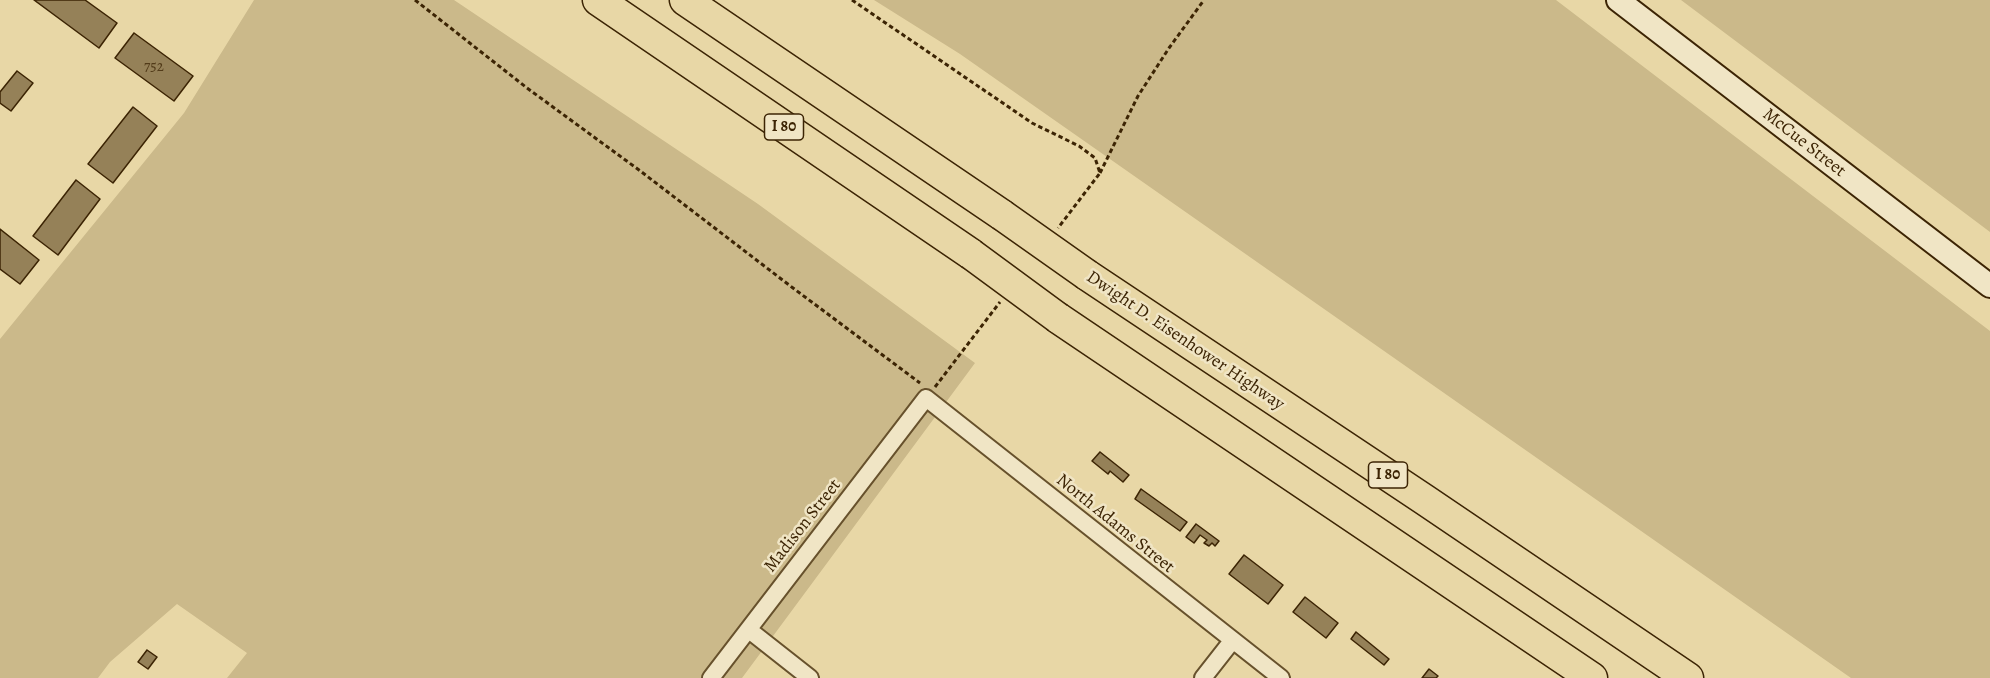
<!DOCTYPE html>
<style>
body{margin:0}
canvas{display:block;background:#e8d7a6}
</style>
<canvas width="1990" height="678"></canvas>
<script>
const g = document.querySelector('canvas').getContext('2d');
g.lineJoin = 'round';
function paint(path, color) { g.fillStyle = color; g.fill(path, 'evenodd'); }
const shape = rows => new Path2D(rows.map(r => 'M' + r).join(''));
function stroke(path, color, width, dash) { g.strokeStyle = color; g.lineWidth = width; g.lineCap = dash ? 'butt' : 'round'; g.setLineDash(dash || []); g.stroke(path); }
function write(font, color, halo, rows, align = 'center') {
  g.font = font + ' Alegreya,serif'; g.lineWidth = 5; g.setLineDash([]); g.textBaseline = 'middle'; g.strokeStyle = halo; g.fillStyle = color; for (const [text, x, y, turn = 0] of rows) {
    g.save(); g.translate(x, y); g.rotate((+turn || 0) * Math.PI / 180); g.textAlign = isNaN(turn) ? turn : align; if (halo) g.strokeText(text, 0, 0); g.fillText(text, 0, 0); g.restore();
  }
}
paint(shape([
 [254,0,454,0,758,204,975,363,742,678,227,678,247,653,177,604,110,662,98,678,0,678,0,339,184,113],
 [874,0,1556,0,1990,331,1990,678,1851,678,960,54],
 [1681,0,1990,0,1990,232]
]), '#cbb98a');
const building = shape([
 [34,0,85,0,117,23,99,48,34,0],
 [134,33,193,76,174,101,115,58,134,33],
 [17,71,33,83,11,111,0,103,0,92,17,71],
 [133,107,157,126,113,183,88,164,133,107],
 [76,180,100,199,58,255,33,236,76,180],
 [0,229,39,260,20,284,0,269,0,229],
 [1100,452,1129,475,1123,482,1110,471,1108,474,1092,461,1100,452],
 [1141,489,1187,522,1180,531,1135,499,1141,489],
 [1196,524,1219,541,1215,546,1212,543,1209,546,1204,543,1207,540,1200,535,1194,543,1186,537,1196,524],
 [1244,555,1283,585,1268,604,1229,574,1244,555],
 [1305,597,1338,623,1326,638,1293,612,1305,597],
 [1356,632,1389,659,1384,665,1351,639,1356,632],
 [147,650,157,657,148,669,138,662,147,650],
 [1429,669,1438,676,1436,678,1422,678,1429,669]
]);
paint(building, '#958158');
stroke(building, '#3c2404', 1.5);
const minor = shape([
 [749,630,810,678],
 [711,678,926,398,1281,678],
 [1203,678,1232,641]
]);
const secondary = shape([
 [1618,0,1990,286]
]);
const motorway = shape([
 [598,0,971,254],
 [685,0,1002,215],
 [1087,275,1425,500,1688,678],
 [1058,318,1592,678]
]);
stroke(minor, '#67512c', 20);
stroke(secondary, '#3c2404', 26);
stroke(motorway, '#3c2404', 33);
stroke(shape([
 [415,0,527,88,639,170,793,288,920,383],
 [852,0,1032,123,1079,146,1095,158,1100,173,1058,228],
 [1100,173,1138,96,1169,48,1204,0],
 [935,387,1000,302]
]), '#3c2404', 3, [4.5, 3]);
stroke(minor, '#f0e5c5', 16);
stroke(secondary, '#f0e5c5', 22);
stroke(motorway, '#e8d7a6', 30);
const motorwayBridge = shape([
 [1002,215,1087,275],
 [971,254,1058,318]
]);
stroke(motorwayBridge, '#3c2404', 33, []);
stroke(motorwayBridge, '#e8d7a6', 30);
write('15px', '#523b19', null, [
 ["752",154,67]
]);
for (const [x, y, w] of [
 [784,127,39],
 [1388,475,39]
]) { const box = new Path2D(); box.roundRect(x - w / 2, y - 13, w, 26, 4.5); g.fillStyle = '#f0e5c5'; g.fill(box); stroke(box, '#3c2404', 1.5); }
write('bold 16px', '#3c2404', null, [
 ["I 80",784,127],
 ["I 80",1388,475]
]);
write('18px', '#3c2404', '#f0e5c5', [
 ["McCue Street",1804,143,38],
 ["Dwight D. Eisenhower Highway",1185,341,34],
 ["North Adams Street",1115,524,39],
 ["Madison Street",803,526,-52]
]);
</script>
